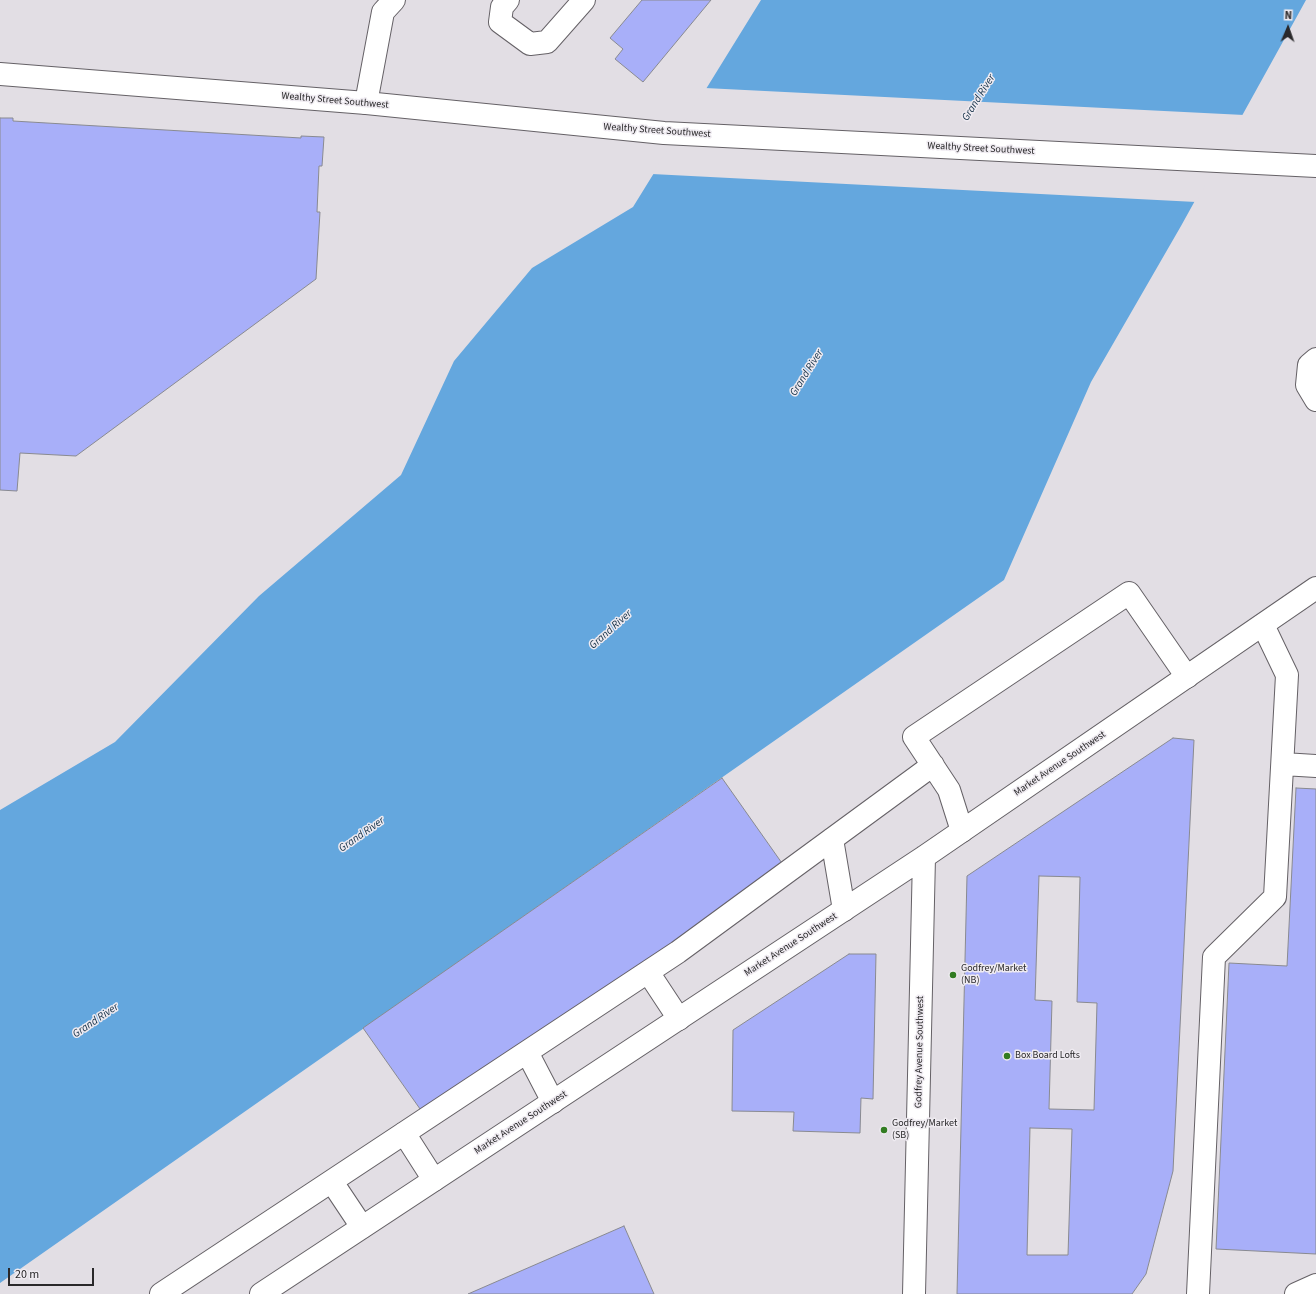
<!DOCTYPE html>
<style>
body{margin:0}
#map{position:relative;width:1316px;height:1294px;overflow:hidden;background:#e2dee4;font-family:"Source Sans 3",sans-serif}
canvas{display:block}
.north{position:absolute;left:1268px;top:8px;width:40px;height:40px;-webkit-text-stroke:3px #efebf1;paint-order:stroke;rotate:2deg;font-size:11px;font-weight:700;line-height:16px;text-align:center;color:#29282a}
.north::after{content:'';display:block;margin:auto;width:14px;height:18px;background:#29282a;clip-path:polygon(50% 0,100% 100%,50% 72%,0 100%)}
.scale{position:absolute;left:8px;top:1268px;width:86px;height:18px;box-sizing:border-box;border:2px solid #29282a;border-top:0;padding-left:5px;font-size:12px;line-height:14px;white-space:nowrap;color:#29282a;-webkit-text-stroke:3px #efebf1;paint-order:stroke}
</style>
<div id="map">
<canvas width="1316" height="1294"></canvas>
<div class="north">N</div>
<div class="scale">20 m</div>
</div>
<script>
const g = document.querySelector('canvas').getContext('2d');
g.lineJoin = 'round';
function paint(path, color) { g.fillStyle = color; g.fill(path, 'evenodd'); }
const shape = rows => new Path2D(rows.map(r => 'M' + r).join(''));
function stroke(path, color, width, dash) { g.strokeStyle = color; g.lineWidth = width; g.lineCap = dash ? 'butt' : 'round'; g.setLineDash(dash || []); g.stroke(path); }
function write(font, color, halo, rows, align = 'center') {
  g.font = font + ' "Source Sans 3",sans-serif'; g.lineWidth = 3; g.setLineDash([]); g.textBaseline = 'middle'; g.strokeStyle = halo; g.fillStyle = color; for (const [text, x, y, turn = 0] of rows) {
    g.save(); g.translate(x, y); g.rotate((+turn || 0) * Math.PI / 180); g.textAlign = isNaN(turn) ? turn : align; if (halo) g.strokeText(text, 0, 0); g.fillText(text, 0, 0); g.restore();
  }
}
paint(shape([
 [761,0,1306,0,1181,226,1091,382,1004,580,0,1283,0,810,115,742,259,596,401,475,454,361,532,268,633,207]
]), '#64a7de');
paint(shape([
 [705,88,1244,115,1196,202,652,174]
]), '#e2dee4');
const building = shape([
 [642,0,711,0,643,82,615,59,623,49,610,38,642,0],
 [0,118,13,118,13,121,301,138,301,136,324,137,322,166,319,166,317,212,320,212,316,279,76,456,20,453,17,491,0,490,0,118],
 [1173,738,1194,740,1173,1171,1146,1274,1132,1294,957,1294,967,876,1173,738],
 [1039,876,1080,877,1077,1002,1097,1003,1094,1110,1049,1109,1052,1001,1035,1000,1039,876],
 [1030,1128,1072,1129,1068,1255,1027,1255,1030,1128],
 [722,778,784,866,425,1116,363,1028,722,778],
 [1296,788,1316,789,1316,1254,1216,1249,1229,963,1287,966,1296,788],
 [849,954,876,954,873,1099,861,1098,860,1133,793,1131,794,1112,732,1111,733,1030,849,954],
 [624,1226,654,1294,468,1294,624,1226]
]);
paint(building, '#a8aff9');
stroke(building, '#898a90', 1);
const minor = shape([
 [508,0,502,7,500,22,530,44,547,42,584,0],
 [366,103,383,12,394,0],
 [1316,359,1309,365,1307,385,1316,400],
 [1283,764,1316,766],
 [962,831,949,790,914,737,1129,593,1187,677],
 [832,839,844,910],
 [648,972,679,1019],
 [527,1052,553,1102],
 [404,1133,434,1180],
 [332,1182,362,1227],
 [161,1294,678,952,933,765],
 [1198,1294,1214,957,1275,897,1287,675,1263,625],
 [1296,1294,1316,1285]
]);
const major = shape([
 [0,74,366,103,664,133,1316,166],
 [261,1294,924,857,1316,588],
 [914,1294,924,857]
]);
stroke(minor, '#656166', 24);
stroke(major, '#656166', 24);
stroke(minor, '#fff', 22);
stroke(major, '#fff', 22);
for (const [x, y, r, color] of [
 [953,975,4,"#327c22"],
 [1007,1056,4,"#327c22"],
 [884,1130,4,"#327c22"]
]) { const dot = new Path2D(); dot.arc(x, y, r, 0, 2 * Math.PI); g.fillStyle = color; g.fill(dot); stroke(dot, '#efebf1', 1.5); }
write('10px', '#29282a', '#efebf1', [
 ["Wealthy Street Southwest",335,101,5],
 ["Wealthy Street Southwest",657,131,4],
 ["Wealthy Street Southwest",981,149,3],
 ["Market Avenue Southwest",1060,764,-34],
 ["Market Avenue Southwest",791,945,-33],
 ["Godfrey Avenue Southwest",920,1052,-89],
 ["Market Avenue Southwest",521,1123,-33]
]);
write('10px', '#29282a', '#efebf1', [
 ["Godfrey/Market",961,969],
 ["(NB)",961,981],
 ["Box Board Lofts",1015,1056],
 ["Godfrey/Market",892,1124],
 ["(SB)",892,1136]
], 'left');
write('italic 11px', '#122f46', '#efebf1', [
 ["Grand River",979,98,-58],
 ["Grand River",807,373,-58],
 ["Grand River",611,630,-42],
 ["Grand River",362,835,-35],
 ["Grand River",96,1021,-34]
]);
</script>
